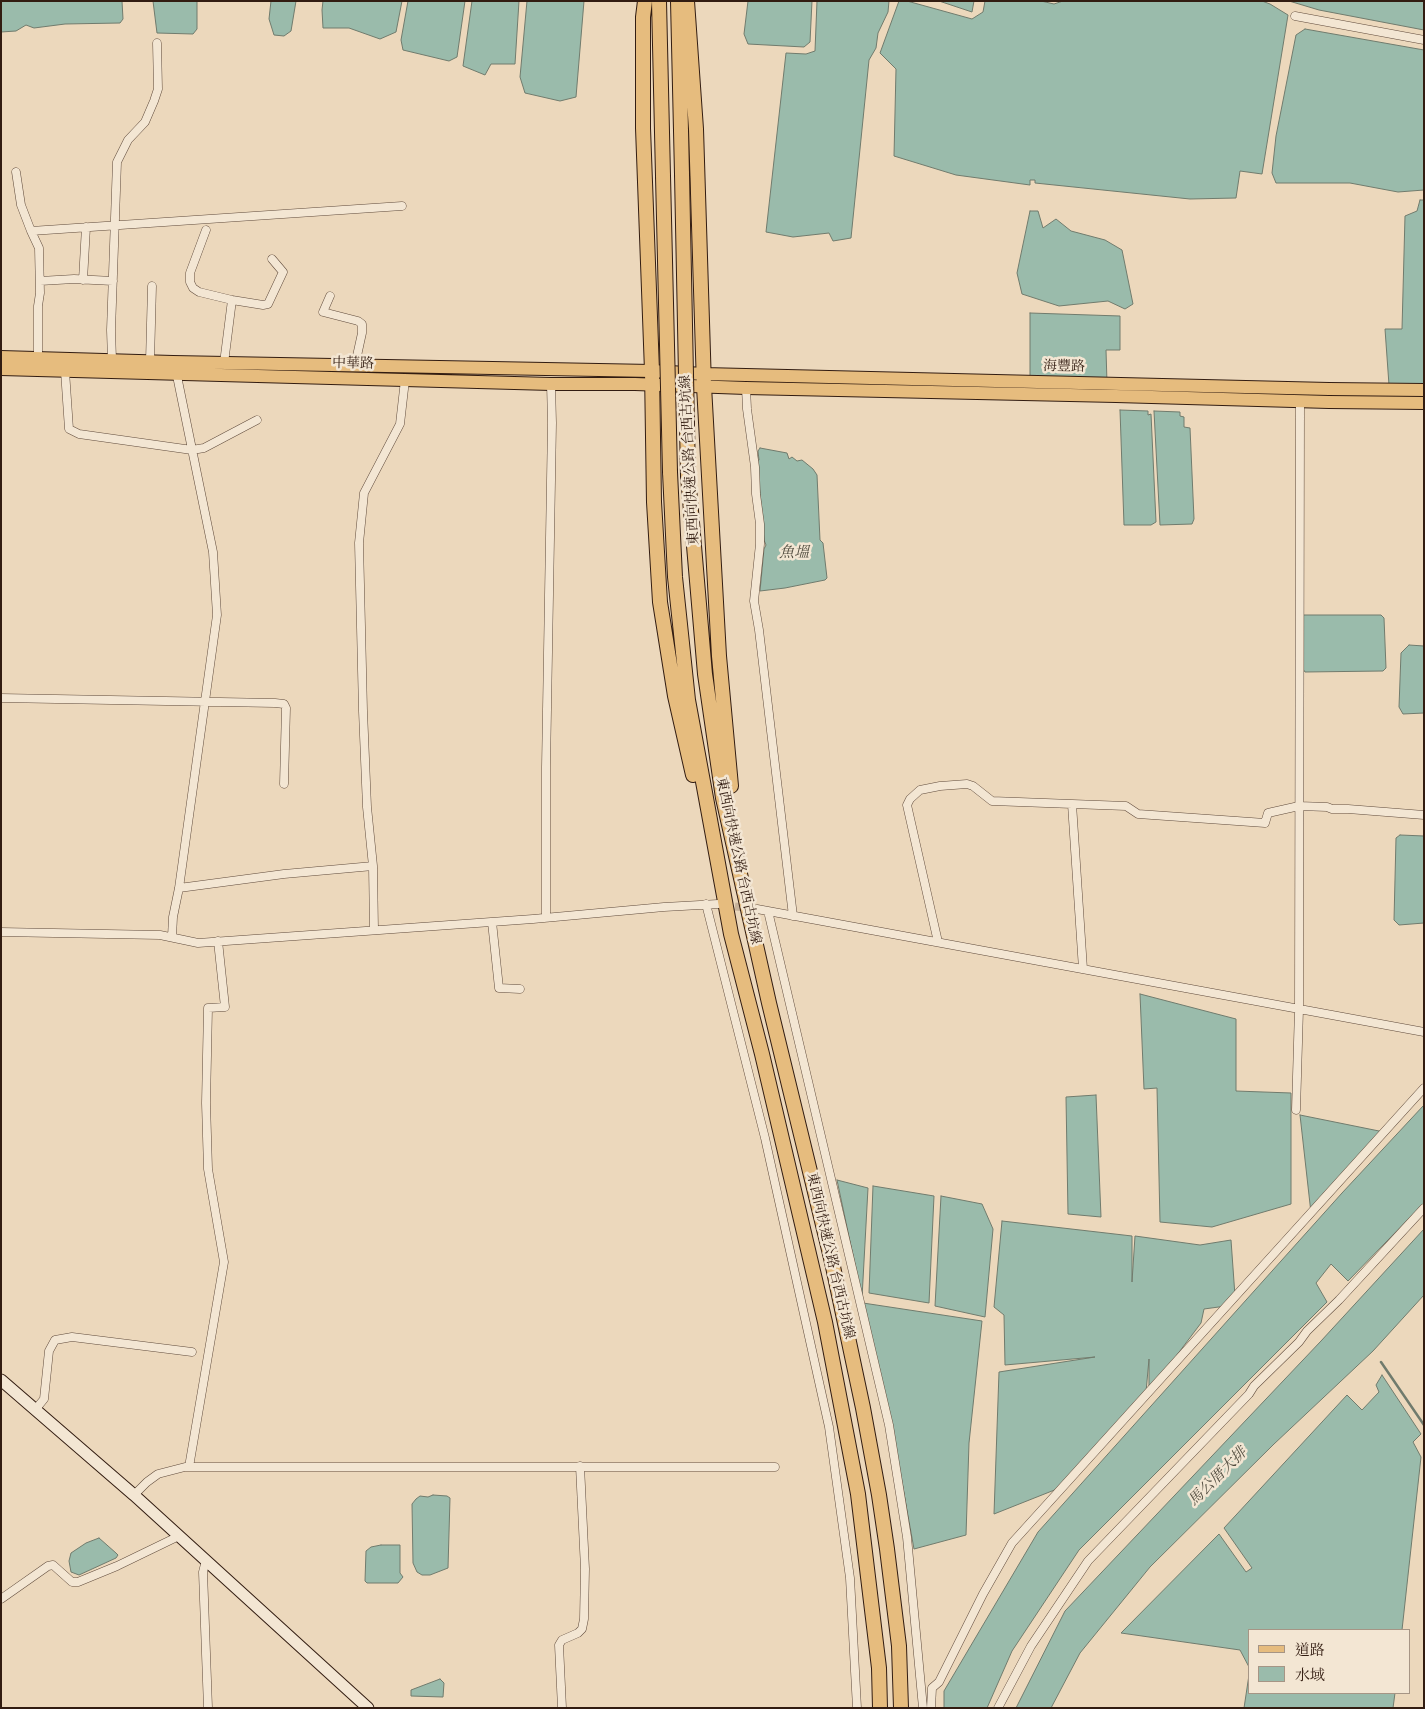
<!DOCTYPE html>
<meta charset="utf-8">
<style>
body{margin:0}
#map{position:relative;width:1425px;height:1709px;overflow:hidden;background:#ecd8bc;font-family:Alegreya,"Noto Serif TC",serif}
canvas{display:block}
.frame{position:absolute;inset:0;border:2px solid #321c11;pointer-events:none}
.legend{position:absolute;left:1248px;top:1629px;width:162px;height:65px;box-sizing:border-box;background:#f3e6d3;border:1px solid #a69585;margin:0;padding:6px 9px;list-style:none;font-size:15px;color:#321c11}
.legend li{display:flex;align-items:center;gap:10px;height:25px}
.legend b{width:25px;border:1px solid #a69585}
</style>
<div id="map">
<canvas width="1425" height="1709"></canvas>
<div class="frame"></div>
<ul class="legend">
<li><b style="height:6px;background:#e6bc7e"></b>道路</li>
<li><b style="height:14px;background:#9abbab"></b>水域</li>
</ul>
</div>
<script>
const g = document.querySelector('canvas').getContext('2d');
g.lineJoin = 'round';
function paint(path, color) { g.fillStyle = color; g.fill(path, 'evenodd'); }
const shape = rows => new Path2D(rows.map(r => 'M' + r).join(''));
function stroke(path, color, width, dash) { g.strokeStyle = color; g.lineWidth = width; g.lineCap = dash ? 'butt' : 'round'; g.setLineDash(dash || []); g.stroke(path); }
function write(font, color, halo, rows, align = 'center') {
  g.font = font + ' Alegreya,"Noto Serif TC",serif'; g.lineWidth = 5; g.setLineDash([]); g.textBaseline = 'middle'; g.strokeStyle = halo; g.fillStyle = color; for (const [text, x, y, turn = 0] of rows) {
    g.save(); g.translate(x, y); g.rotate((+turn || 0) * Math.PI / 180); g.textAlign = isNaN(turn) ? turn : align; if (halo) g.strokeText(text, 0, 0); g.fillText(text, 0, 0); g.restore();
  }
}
const water = shape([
 [1,1,122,1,123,19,120,23,65,24,34,28,26,25,16,31,1,32,1,1],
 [153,1,197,1,197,29,193,34,157,33,153,1],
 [271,1,296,1,291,31,284,36,274,35,269,19,271,1],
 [323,1,402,1,396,32,380,39,349,28,323,28,322,10,323,1],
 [408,1,465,1,457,57,449,61,403,50,401,40,408,1],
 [472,1,519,1,515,64,491,64,485,75,463,66,472,1],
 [527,1,584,1,576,97,560,101,525,93,520,77,527,1],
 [748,1,812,1,810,42,804,47,748,44,744,34,748,1],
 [817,1,889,1,888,12,878,33,876,48,869,60,851,238,833,241,829,233,793,237,766,232,786,53,806,54,815,51,817,1],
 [899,1,907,1,972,19,983,12,985,1,1041,1,1054,4,1063,1,1262,1,1270,4,1288,15,1262,174,1240,171,1236,198,1190,199,1035,183,1035,180,1030,180,1030,185,956,175,894,156,896,69,880,53,899,1],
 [939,1,974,1,972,12,939,1],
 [1289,1,1424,1,1424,30,1319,10,1289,1],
 [1305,29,1424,50,1424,190,1398,192,1350,183,1276,183,1272,173,1276,136,1296,35,1305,29],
 [1420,200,1424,200,1424,386,1389,385,1385,329,1402,329,1405,216,1417,211,1420,200],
 [1030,211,1038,211,1043,228,1056,219,1071,231,1105,240,1122,250,1133,304,1125,309,1108,301,1059,306,1022,294,1017,273,1030,211],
 [1030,313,1120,316,1120,350,1106,350,1107,383,1030,378,1030,313],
 [1120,410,1148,411,1148,415,1151,414,1156,522,1151,525,1124,525,1120,410],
 [1154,411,1180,412,1180,416,1184,417,1184,427,1190,428,1194,519,1192,524,1160,525,1154,411],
 [760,448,787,453,789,459,792,457,797,461,802,460,813,469,817,475,820,540,823,543,827,578,825,580,785,588,760,591,764,549,766,545,764,540,757,461,759,460,758,451,760,448],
 [1300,615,1381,615,1384,618,1386,668,1383,671,1305,672,1298,661,1300,615],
 [1409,645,1424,646,1424,713,1403,714,1399,707,1401,653,1409,645],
 [1400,835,1424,836,1424,923,1399,925,1394,920,1396,838,1400,835],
 [1140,994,1236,1019,1236,1091,1291,1093,1291,1204,1212,1227,1160,1222,1157,1088,1144,1089,1140,994],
 [1096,1095,1101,1217,1068,1214,1066,1097,1096,1095],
 [1424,1105,1424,1203,1348,1281,1331,1264,1316,1283,1327,1302,1079,1550,1012,1651,987,1708,944,1708,944,1691,1038,1532,1342,1193,1424,1105],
 [1300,1115,1384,1132,1311,1213,1300,1115],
 [837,1180,868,1188,862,1298,837,1180],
 [873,1186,934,1196,929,1303,869,1293,873,1186],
 [941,1196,982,1204,993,1229,985,1317,935,1306,941,1196],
 [1002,1221,1132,1236,1132,1282,1135,1236,1200,1245,1231,1240,1235,1296,1226,1306,1204,1309,1201,1323,1149,1392,1149,1359,1146,1392,1057,1489,994,1514,999,1372,1095,1357,1005,1365,1004,1315,994,1307,1002,1221],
 [1424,1229,1424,1295,1373,1351,1274,1444,1150,1567,1080,1653,1051,1708,1016,1708,1065,1611,1321,1341,1424,1229],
 [863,1303,982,1321,969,1443,966,1535,914,1549,892,1427,863,1303],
 [1382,1375,1421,1434,1413,1442,1421,1457,1402,1630,1249,1630,1249,1667,1240,1650,1121,1633,1219,1534,1246,1572,1252,1568,1224,1528,1347,1395,1362,1410,1379,1392,1376,1385,1382,1375],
 [433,1495,447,1496,450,1498,448,1568,430,1575,422,1575,417,1572,413,1563,412,1504,416,1499,420,1496,428,1497,433,1495],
 [99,1538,116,1553,118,1555,116,1558,79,1575,71,1572,69,1561,71,1553,86,1543,99,1538],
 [381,1545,400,1545,400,1573,403,1577,398,1583,367,1583,365,1581,366,1551,371,1547,381,1545],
 [1249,1675,1249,1693,1395,1693,1393,1708,1244,1708,1249,1675],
 [440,1679,444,1683,443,1697,411,1696,411,1690,440,1679]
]);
paint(water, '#9abbab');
stroke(water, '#707b6d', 1);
stroke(shape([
 [1381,1362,1424,1425]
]), '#707b6d', 2.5);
stroke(shape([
 [723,905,748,908]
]), '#c7b29a', 8, [8, 4]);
const street = shape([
 [1295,16,1424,40],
 [16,172,21,205,31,231],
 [206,230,190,273,190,282,193,288,199,292,232,300,263,305,268,304,283,272,272,259],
 [83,280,86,227],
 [40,281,74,279,113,281],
 [330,296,323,312,358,321,362,324,362,333,355,365],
 [38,357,38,306,40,293,39,248,31,231,402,206],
 [112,360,111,330,117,162,128,140,145,122,154,101,158,89,157,43],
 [150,361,152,286],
 [224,363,232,300],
 [65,371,69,429,79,434,192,450,204,448,257,420],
 [746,388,747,409,755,467,756,494,760,524,760,544,754,601,759,630,793,916],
 [1,698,275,703,284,704,286,708,284,784],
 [1072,804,1083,969],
 [179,888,284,874,373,866],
 [706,904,765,1138,829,1427,850,1578,857,1708],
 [757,909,1424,1032],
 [768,911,889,1425,907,1537,923,1708],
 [546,917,546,767,552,423,551,384],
 [492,922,499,988,520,989],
 [374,930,373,866,367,807,363,711,359,543,364,493,400,424,405,380],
 [1,932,160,935,198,943,533,919,664,907,718,904],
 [172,937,173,917,179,888,217,615,213,552,176,371],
 [938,942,907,805,910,799,920,790,940,786,967,784,973,786,992,801,1126,806,1138,814,1265,823,1268,813,1299,806,1327,807,1332,809,1348,809,1424,815],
 [1296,1110,1299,1009,1300,401],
 [35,1410,44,1399,49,1351,55,1340,72,1337,192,1352],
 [189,1467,224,1262,208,1169,206,1103,208,1008,225,1007,218,941],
 [134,1495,147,1482,158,1474,185,1467,775,1467],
 [206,1560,203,1572,208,1708],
 [1,1599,48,1566,53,1565,72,1582,78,1582,117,1566,179,1536],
 [562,1708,559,1645,562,1640,578,1633,582,1629,584,1619,585,1569,580,1466],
 [931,1708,932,1688,939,1682,983,1594,1012,1543,1424,1088],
 [998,1708,1031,1646,1088,1561,1249,1394,1254,1386,1299,1342,1307,1331,1339,1300,1424,1208]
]);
const secondary = shape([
 [1,1380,134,1495,368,1708]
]);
const primary = shape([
 [1,357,173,362,652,371,704,374,1329,389,1424,390],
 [1,369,551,384,635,384,746,388,1116,396,1329,402,1424,403]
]);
const highway = shape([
 [645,1,643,17,643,128,652,371,654,502,660,602,675,696,693,775],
 [659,1,663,176],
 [678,1,682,174],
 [687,1,696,129,704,386,719,656,731,786],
 [670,472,675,577,688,700,731,934,762,1054,825,1322,858,1494,879,1668,880,1708],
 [688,476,705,674,723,798,769,1003,832,1262,863,1408,879,1495,887,1549,899,1646,901,1708]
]);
stroke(street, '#604b3c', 9);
stroke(secondary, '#321c11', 13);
stroke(primary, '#321c11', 14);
stroke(highway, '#321c11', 16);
stroke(street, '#f3e6d3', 8);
stroke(secondary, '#f3e6d3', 11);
stroke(primary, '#e6bc7e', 12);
stroke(highway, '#e6bc7e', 14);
const highwayBridge = shape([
 [682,174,688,476],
 [663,176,670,472]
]);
stroke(highwayBridge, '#321c11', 16, []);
stroke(highwayBridge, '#e6bc7e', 14);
write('14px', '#321c11', '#f3e6d3', [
 ["中華路",353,364,1],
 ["海豐路",1064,367,1],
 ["東西向快速公路 台西古坑線",690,460,-93],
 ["東西向快速公路 台西古坑線",738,861,78],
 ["東西向快速公路 台西古坑線",830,1256,77]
]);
write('italic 15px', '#514c3f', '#f3e6d3', [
 ["魚塭",794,553],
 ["馬公厝大排",1218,1477,-45]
]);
</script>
